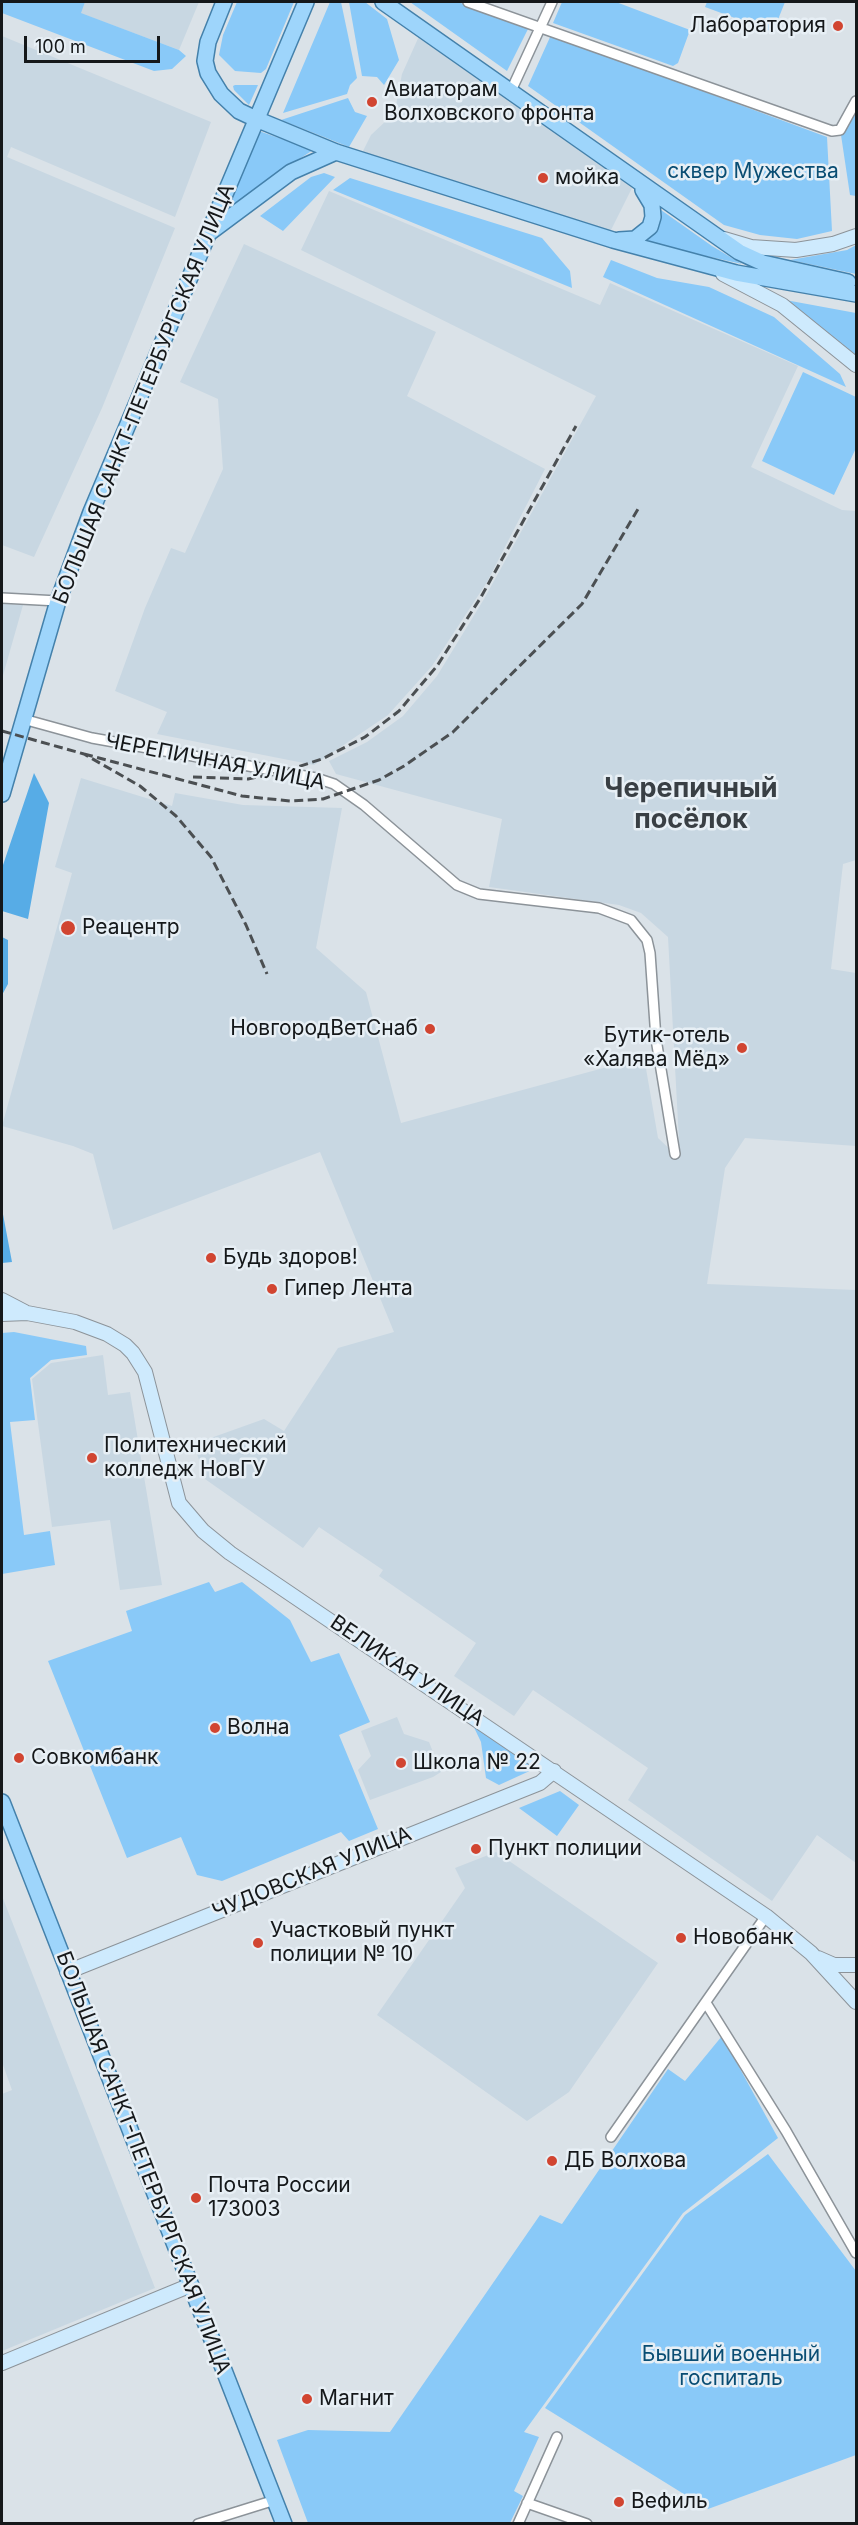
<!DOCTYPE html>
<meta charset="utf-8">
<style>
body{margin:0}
#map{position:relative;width:858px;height:2525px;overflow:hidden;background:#dae2e8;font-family:Inter,sans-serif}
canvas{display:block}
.frame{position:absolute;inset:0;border:3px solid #15181a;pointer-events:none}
.scale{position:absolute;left:24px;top:36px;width:136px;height:27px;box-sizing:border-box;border:3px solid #15181a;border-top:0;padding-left:8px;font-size:18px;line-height:21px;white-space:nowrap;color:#15181a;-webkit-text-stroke:4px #e7eff5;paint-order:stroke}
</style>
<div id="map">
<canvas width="858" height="2525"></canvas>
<div class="frame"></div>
<div class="scale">100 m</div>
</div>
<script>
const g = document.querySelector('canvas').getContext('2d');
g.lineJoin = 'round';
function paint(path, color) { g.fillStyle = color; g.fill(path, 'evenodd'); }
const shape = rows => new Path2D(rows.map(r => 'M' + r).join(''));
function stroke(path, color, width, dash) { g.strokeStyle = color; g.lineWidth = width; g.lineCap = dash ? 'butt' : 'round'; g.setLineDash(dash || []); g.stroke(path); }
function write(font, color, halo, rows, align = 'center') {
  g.font = font + ' Inter,sans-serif'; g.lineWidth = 5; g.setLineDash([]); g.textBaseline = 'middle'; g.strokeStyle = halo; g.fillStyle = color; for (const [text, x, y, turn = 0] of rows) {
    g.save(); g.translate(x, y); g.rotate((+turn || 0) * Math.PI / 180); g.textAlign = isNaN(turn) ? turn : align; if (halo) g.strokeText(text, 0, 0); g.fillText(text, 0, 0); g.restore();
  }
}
paint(shape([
 [85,2,199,2,179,50,80,13],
 [420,34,632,188,609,234,362,153,371,135,388,119,396,105,402,74],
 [2,36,211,122,175,217,11,147,7,157,175,228,102,408,34,557,2,545],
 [329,191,600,305,610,283,798,366,751,467,842,510,856,511,856,860,843,864,831,969,856,973,856,1146,745,1138,725,1168,707,1284,856,1290,856,1863,817,1835,772,1901,628,1800,648,1768,533,1690,514,1716,454,1676,476,1643,379,1576,383,1570,319,1527,303,1548,205,1479,194,1444,264,1419,284,1431,338,1348,394,1332,320,1152,113,1230,93,1154,73,1146,2,1126,72,873,55,867,81,778,172,806,175,793,243,805,342,808,316,948,366,992,401,1123,644,1057,658,1138,680,1159,668,937,641,913,619,905,489,887,502,819,336,774,329,761,367,742,403,716,437,676,484,599,596,396,301,250],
 [244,244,436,332,407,396,545,469,487,582,432,666,388,715,314,765,157,734,167,712,115,691,145,608,171,548,185,553,223,469,218,399,180,382],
 [2,604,23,605,2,679],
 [103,1355,108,1395,130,1392,162,1585,120,1590,110,1520,52,1527,32,1379,51,1363],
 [397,1717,404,1734,429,1742,441,1772,433,1777,370,1800,358,1770,371,1756,361,1731],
 [496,1852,658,1963,569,2092,527,2121,377,2015,465,1888,455,1868],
 [2,1896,155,2288,2,2351,2,2094,12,2090,2,2062]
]), '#c8d7e2');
paint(shape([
 [2,2,85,2,81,13,179,50,186,56,172,69,154,71,2,13],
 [237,2,294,2,266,69,261,73,235,71,219,55,223,35],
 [330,2,341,2,357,78,350,85,347,94,283,113],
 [349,2,365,2,387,19,399,60,384,85,377,77,362,76],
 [410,2,458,2,529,27,507,71],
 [562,2,616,2,690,30,678,63,673,66,553,23],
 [707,2,785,2,773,32,705,7],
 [551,35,827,137,832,231,797,239,760,235,724,225,528,86],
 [235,85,258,85,249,105,234,90,233,86],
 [348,98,355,112,367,116,349,147,281,120],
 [856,108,856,196,850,195,841,135],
 [259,131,313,150,269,179,224,213],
 [324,173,335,177,283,231,260,216,311,177],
 [350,178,542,238,570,271,572,288,333,190],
 [661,210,712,246,742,264,643,242,656,232,660,224],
 [856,245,856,274,790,260,847,250],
 [611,260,657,278,709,287,774,317,840,374,846,387,603,277],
 [780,299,856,313,856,360],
 [803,372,856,397,856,448,834,495,762,461],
 [14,1332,86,1346,87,1355,51,1360,30,1378,35,1420,10,1422,24,1535,50,1531,55,1565,2,1574,2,1333],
 [209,1582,215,1592,242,1582,290,1620,311,1662,339,1653,370,1722,339,1735,378,1829,349,1841,341,1832,222,1881,197,1875,181,1837,127,1858,48,1661,132,1631,126,1611],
 [469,1717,535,1765,534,1769,499,1785,486,1778,481,1742],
 [560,1791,579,1805,557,1836,519,1808],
 [722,2036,778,2138,683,2213,524,2432,539,2437,514,2491,523,2496,510,2523,308,2523,277,2440,308,2430,390,2432,540,2215,562,2224,668,2069,685,2081],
 [768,2154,856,2271,856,2455,708,2509,545,2408,685,2215]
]), '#89c9f8');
paint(shape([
 [34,773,49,803,28,919,2,911,2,868],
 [2,937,8,940,8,984,2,995],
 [2,1209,12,1262,2,1263]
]), '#57ace6');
const street = shape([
 [468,2,832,131,840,130,856,101],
 [510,93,552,2],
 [2,598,58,601],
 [23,719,92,738,316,778,334,784,364,805,457,885,479,894,599,908,631,920,647,940,650,953,656,1039,675,1154],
 [706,2003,786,2131,856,2253],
 [611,2137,766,1916],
 [527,2503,587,2524],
 [198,2524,275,2500],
 [518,2524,557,2437]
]);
const secondary = shape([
 [724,239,751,247,796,250,833,244,856,236],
 [723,274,782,305,856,365],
 [2,1300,25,1312],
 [2,1314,27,1313,75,1322,107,1334,125,1345,133,1353,145,1372,179,1503,203,1531,230,1553,766,1916,811,1953,856,2002],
 [818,1958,834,1965,856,1965],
 [67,1972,540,1783,554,1771],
 [2,2363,191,2285]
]);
const primary = shape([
 [224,2,208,42,205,61,208,73,221,94,239,111,256,119,336,152,613,240,736,273,856,294],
 [383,2,739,252,763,263,848,282],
 [209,233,291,172,336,152],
 [619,240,635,239,650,227,653,217,652,205,643,190],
 [2,794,58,601,91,512,306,2],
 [2,1802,284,2524]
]);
stroke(street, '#8c9399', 12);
stroke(secondary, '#8c9399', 16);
stroke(primary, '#4481ab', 18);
stroke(street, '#fff', 9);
stroke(secondary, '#ceeafd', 14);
stroke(primary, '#9ed5fb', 15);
stroke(shape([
 [2,731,84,754,140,786,176,816,211,857,246,925,267,974],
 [84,754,242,796,290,801,323,799,379,780,404,766,453,732,582,604,638,509],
 [193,777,248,779,282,772,322,759,365,737,399,711,437,666,481,597,576,426]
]), '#4b4f52', 3, [9, 4.5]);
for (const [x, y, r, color] of [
 [838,26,6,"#d14531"],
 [372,102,6,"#d14531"],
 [543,178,6,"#d14531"],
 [68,928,8,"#d14531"],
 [430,1029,6,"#d14531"],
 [742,1048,6,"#d14531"],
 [211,1258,6,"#d14531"],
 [272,1289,6,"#d14531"],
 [92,1458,6,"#d14531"],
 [215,1728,6,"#d14531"],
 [19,1758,6,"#d14531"],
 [401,1763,6,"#d14531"],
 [476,1849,6,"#d14531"],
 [681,1938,6,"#d14531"],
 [258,1943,6,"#d14531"],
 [552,2161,6,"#d14531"],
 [196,2198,6,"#d14531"],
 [307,2399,6,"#d14531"],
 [619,2502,6,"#d14531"]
]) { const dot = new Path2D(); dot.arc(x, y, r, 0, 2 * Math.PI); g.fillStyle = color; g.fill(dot); stroke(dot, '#e7eff5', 2); }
write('21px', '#15181a', '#e7eff5', [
 ["Лаборатория",826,26,"right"],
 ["Авиаторам",384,90],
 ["Волховского фронта",384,114],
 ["мойка",555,178],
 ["Реацентр",82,928],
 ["НовгородВетСнаб",418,1029,"right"],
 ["Бутик-отель",730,1036,"right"],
 ["«Халява Мёд»",730,1060,"right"],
 ["Будь здоров!",223,1258],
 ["Гипер Лента",284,1289],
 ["Политехнический",104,1446],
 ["колледж НовГУ",104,1470],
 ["Волна",227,1728],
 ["Совкомбанк",31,1758],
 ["Школа № 22",413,1763],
 ["Пункт полиции",488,1849],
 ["Участковый пункт",270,1931],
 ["полиции № 10",270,1955],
 ["Новобанк",693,1938],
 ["ДБ Волхова",564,2161],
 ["Почта России",208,2186],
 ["173003",208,2210],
 ["Магнит",319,2399],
 ["Вефиль",631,2502]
], 'left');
write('21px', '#094d73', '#e7eff5', [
 ["сквер Мужества",753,172],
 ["Бывший военный",731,2355],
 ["госпиталь",731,2379]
]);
write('21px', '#15181a', '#e7eff5', [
 ["БОЛЬШАЯ САНКТ-ПЕТЕРБУРГСКАЯ УЛИЦА",144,394,-68],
 ["ЧЕРЕПИЧНАЯ УЛИЦА",215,762,11],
 ["ВЕЛИКАЯ УЛИЦА",407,1671,34],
 ["ЧУДОВСКАЯ УЛИЦА",312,1873,-22],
 ["БОЛЬШАЯ САНКТ-ПЕТЕРБУРГСКАЯ УЛИЦА",143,2163,69]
]);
write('bold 27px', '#393f44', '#e7eff5', [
 ["Черепичный",691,789],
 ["посёлок",691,820]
]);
</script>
